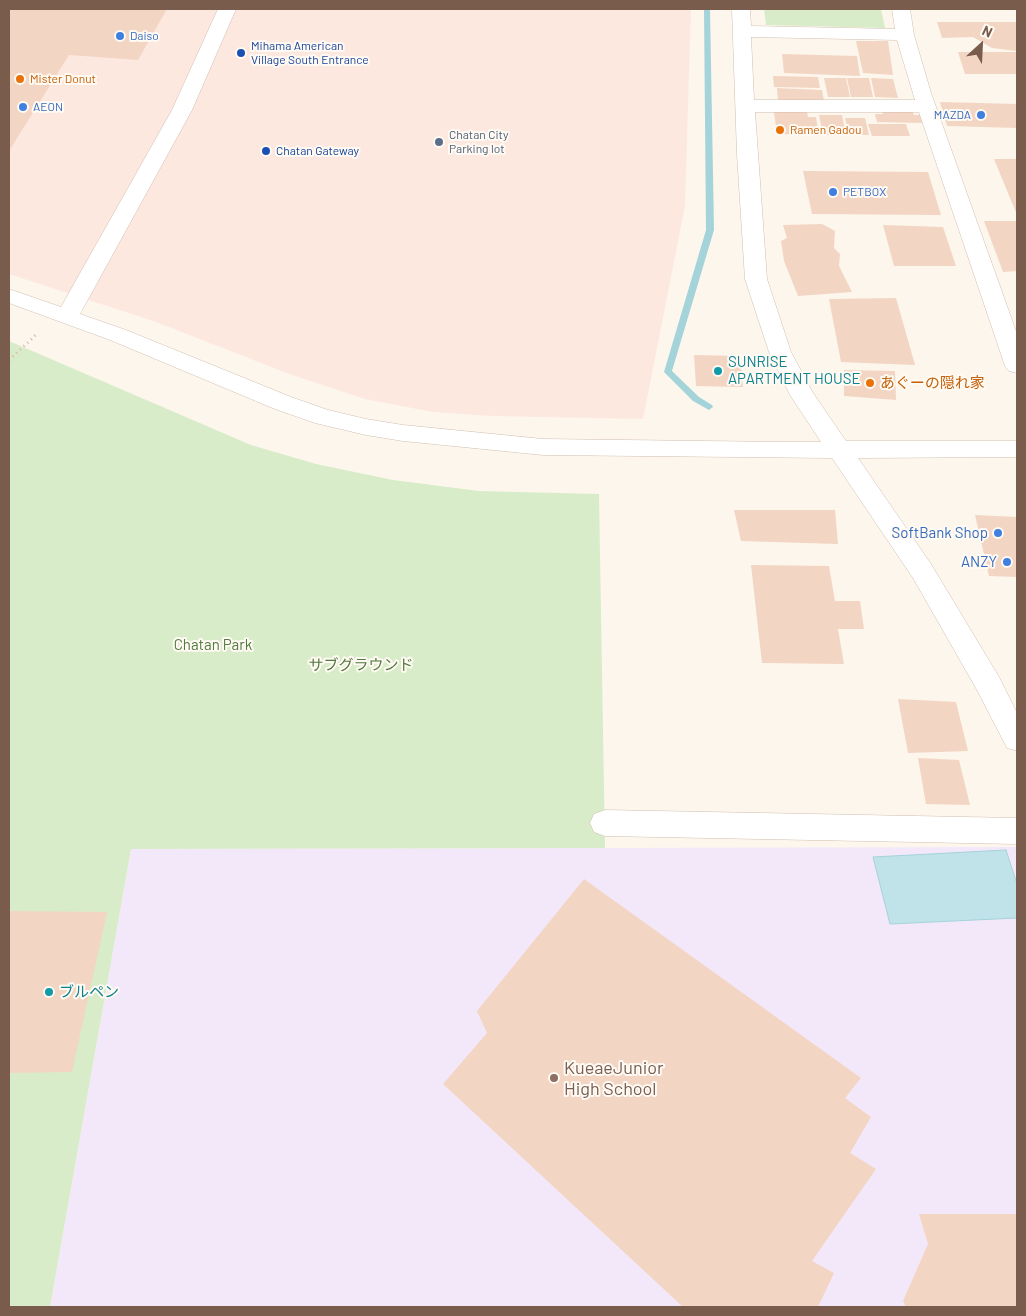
<!DOCTYPE html>
<meta charset="utf-8">
<style>
body{margin:0}
#map{position:relative;width:1026px;height:1316px;overflow:hidden;background:#fdf6ec;font-family:Barlow,sans-serif}
canvas{display:block}
.frame{position:absolute;inset:0;border:10px solid #7a5c4d;pointer-events:none}
.north{position:absolute;left:956px;top:20px;width:50px;height:50px;-webkit-text-stroke:4px #fffaf3;paint-order:stroke;rotate:25deg;font-size:14px;font-weight:700;line-height:20px;text-align:center;color:#7a5c4d}
.north::after{content:'';display:block;margin:auto;width:18px;height:22px;background:#7a5c4d;clip-path:polygon(50% 0,100% 100%,50% 72%,0 100%)}
</style>
<div id="map">
<canvas width="1026" height="1316"></canvas>
<div class="frame"></div>
<div class="north">N</div>
</div>
<script>
const g = document.querySelector('canvas').getContext('2d');
g.lineJoin = 'round';
function paint(path, color) { g.fillStyle = color; g.fill(path, 'evenodd'); }
const shape = rows => new Path2D(rows.map(r => 'M' + r).join(''));
function stroke(path, color, width, dash) { g.strokeStyle = color; g.lineWidth = width; g.lineCap = dash ? 'butt' : 'round'; g.setLineDash(dash || []); g.stroke(path); }
function write(font, color, halo, rows, align = 'center') {
  g.font = font + ' Barlow,"Noto Sans JP",sans-serif'; g.lineWidth = 4; g.setLineDash([]); g.textBaseline = 'middle'; g.strokeStyle = halo; g.fillStyle = color; for (const [text, x, y, turn = 0] of rows) {
    g.save(); g.translate(x, y); g.rotate((+turn || 0) * Math.PI / 180); g.textAlign = isNaN(turn) ? turn : align; if (halo) g.strokeText(text, 0, 0); g.fillText(text, 0, 0); g.restore();
  }
}
paint(shape([
 [9,9,691,9,685,206,643,419,493,416,433,412,365,399,292,375,156,322,9,274]
]), '#fde8e0');
paint(shape([
 [1017,847,1017,1307,50,1307,131,849]
]), '#f3e8fa');
paint(shape([
 [764,9,881,9,885,28,766,25],
 [9,341,251,445,316,464,393,480,479,491,599,494,605,848,131,849,50,1307,9,1307]
]), '#d8ecc9');
const water = shape([
 [1006,850,1017,884,1017,918,890,924,873,857,1006,850]
]);
paint(water, '#bfe3e8');
stroke(water, '#a5d3da', 1);
paint(shape([
 [704,9,710,9,714,230,672,371,699,397,712,405,713,407,709,410,693,401,664,372,706,230,704,9]
]), '#a5d3da');
paint(shape([
 [9,9,167,9,138,60,69,55,9,151],
 [937,22,1017,22,1017,51,992,48,973,37,942,38],
 [856,41,888,41,893,75,863,73],
 [958,52,1017,52,1017,74,965,74],
 [782,54,857,56,860,76,784,73],
 [773,76,818,77,820,88,774,87],
 [824,78,846,78,850,97,828,97],
 [847,78,869,78,873,97,851,97],
 [871,78,893,79,898,98,875,97],
 [777,88,822,90,824,101,778,100],
 [940,102,1017,104,1017,128,947,126],
 [882,110,912,111,914,115,920,115,922,123,877,122,875,114,883,114],
 [774,112,807,112,808,117,816,117,819,135,777,134],
 [819,115,842,115,846,135,823,135],
 [845,118,865,118,869,135,849,135],
 [868,124,906,124,910,136,872,136],
 [994,159,1017,159,1017,215],
 [803,171,928,172,941,215,812,214],
 [984,221,1017,221,1017,271,1003,272],
 [822,224,835,231,834,248,840,254,839,266,852,292,798,296,784,261,781,241,787,238,783,225],
 [883,225,943,227,956,266,894,266],
 [896,298,915,365,841,362,829,299],
 [694,355,740,356,743,387,696,386],
 [844,370,895,371,896,400,844,396],
 [734,510,835,510,838,544,741,541],
 [975,515,1017,517,1017,577,989,576],
 [751,565,829,566,835,601,860,601,864,629,838,629,844,664,762,663],
 [898,699,956,702,968,751,908,753],
 [918,758,959,760,970,805,926,804],
 [584,879,861,1078,845,1098,871,1117,850,1153,876,1169,812,1261,834,1273,818,1307,683,1307,443,1084,487,1033,477,1011],
 [9,911,107,912,72,1072,9,1073],
 [919,1214,1017,1214,1017,1307,906,1307,903,1301,928,1244]
]), '#f3d5c3');
const minor = shape([
 [218,9,236,9,192,110,80,314,126,330,291,397,328,410,366,419,403,425,543,439,786,442,821,442,790,395,769,352,745,279,737,154,732,9,750,9,751,26,895,29,892,9,910,9,914,35,931,93,1017,334,1017,373,1009,371,1005,366,919,112,755,112,767,279,791,352,813,393,846,441,1017,441,1017,457,858,458,931,564,999,677,1017,713,1017,751,1007,748,977,690,913,578,832,458,543,455,403,441,366,435,315,423,275,409,110,340,9,303,9,289,61,307,172,110,218,9],
 [751,37,897,40,915,100,754,100,751,37],
 [605,810,1017,818,1017,844,605,836,594,832,590,823,594,814,605,810]
]);
stroke(minor, '#d1beb0', 1);
stroke(shape([
 [9,360,38,333]
]), '#d9b8a5', 3, [1, 4]);
paint(minor, '#fff');
for (const [x, y, r, color] of [
 [120,36,5,"#3f7fe0"],
 [241,53,5,"#1a4fb4"],
 [20,79,5,"#e8710a"],
 [23,107,5,"#3f7fe0"],
 [981,115,5,"#3f7fe0"],
 [780,130,5,"#e8710a"],
 [439,142,5,"#5c6f8a"],
 [266,151,5,"#1a4fb4"],
 [833,192,5,"#3f7fe0"],
 [718,371,5,"#0f9aa8"],
 [870,383,5,"#e8710a"],
 [998,533,5,"#3f7fe0"],
 [1007,562,5,"#3f7fe0"],
 [49,992,5,"#0f9aa8"],
 [554,1078,5,"#8d6e63"]
]) { const dot = new Path2D(); dot.arc(x, y, r, 0, 2 * Math.PI); g.fillStyle = color; g.fill(dot); stroke(dot, '#fffaf3', 2); }
write('12px', '#366cbe', '#fffaf3', [
 ["Daiso",130,36],
 ["AEON",33,107],
 ["MAZDA",971,115,"right"],
 ["PETBOX",843,192]
], 'left');
write('12px', '#164399', '#fffaf3', [
 ["Mihama American",251,46],
 ["Village South Entrance",251,60],
 ["Chatan Gateway",276,151]
], 'left');
write('12px', '#c56008', '#fffaf3', [
 ["Mister Donut",30,79],
 ["Ramen Gadou",790,130]
], 'left');
write('12px', '#4e5e75', '#fffaf3', [
 ["Chatan City",449,135],
 ["Parking lot",449,149]
], 'left');
write('15px', '#0d838f', '#fffaf3', [
 ["SUNRISE",728,362],
 ["APARTMENT HOUSE",728,379],
 ["ブルペン",59,992]
], 'left');
write('15px', '#c56008', '#fffaf3', [
 ["あぐーの隠れ家",880,383]
], 'left');
write('15px', '#366cbe', '#fffaf3', [
 ["SoftBank Shop",988,533],
 ["ANZY",997,562]
], 'right');
write('15px', '#537a41', '#fffaf3', [
 ["Chatan Park",213,645],
 ["サブグラウンド",361,665]
]);
write('18px', '#785e54', '#fffaf3', [
 ["KueaeJunior",564,1068],
 ["High School",564,1089]
], 'left');
</script>
